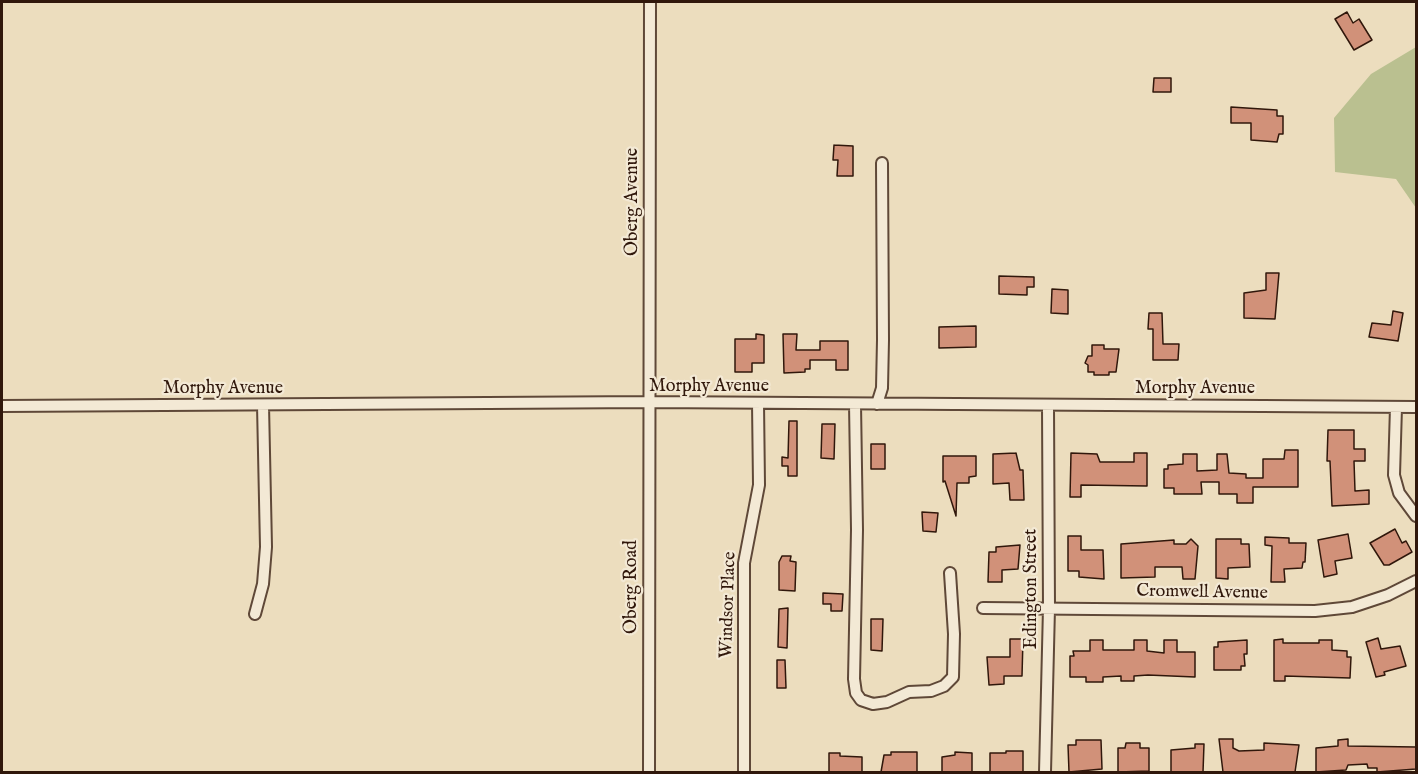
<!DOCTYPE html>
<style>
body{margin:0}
#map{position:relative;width:1418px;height:774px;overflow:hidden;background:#ecddbe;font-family:"IM FELL English",serif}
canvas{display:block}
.frame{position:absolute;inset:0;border:3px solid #30170b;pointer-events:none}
</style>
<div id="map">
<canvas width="1418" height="774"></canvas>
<div class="frame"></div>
</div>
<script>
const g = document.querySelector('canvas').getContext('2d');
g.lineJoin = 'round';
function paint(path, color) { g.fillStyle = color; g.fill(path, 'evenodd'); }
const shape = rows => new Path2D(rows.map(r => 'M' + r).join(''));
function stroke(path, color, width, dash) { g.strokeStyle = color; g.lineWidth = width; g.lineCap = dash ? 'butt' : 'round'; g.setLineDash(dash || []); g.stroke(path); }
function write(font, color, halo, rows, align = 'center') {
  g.font = font + ' "IM FELL English",serif'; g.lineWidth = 4.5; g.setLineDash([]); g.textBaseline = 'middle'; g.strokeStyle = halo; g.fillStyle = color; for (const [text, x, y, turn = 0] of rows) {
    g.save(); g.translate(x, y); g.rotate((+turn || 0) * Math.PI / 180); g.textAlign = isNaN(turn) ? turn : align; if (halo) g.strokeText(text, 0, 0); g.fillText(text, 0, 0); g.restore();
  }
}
paint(shape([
 [1416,47,1416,208,1396,179,1335,172,1334,118,1371,74]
]), '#bac090');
const building = shape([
 [1347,12,1353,23,1359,19,1372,40,1354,50,1335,19,1347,12],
 [1154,78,1171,78,1171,92,1153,92,1154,78],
 [1231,107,1277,110,1277,116,1283,116,1283,134,1279,134,1277,142,1251,140,1251,123,1231,123,1231,107],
 [834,145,853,146,853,176,837,176,838,160,833,160,834,145],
 [1266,273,1279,273,1275,319,1244,318,1244,293,1266,290,1266,273],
 [999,276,1034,277,1034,287,1027,287,1027,295,999,294,999,276],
 [1052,289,1068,290,1068,314,1051,313,1052,289],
 [1393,311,1403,313,1398,341,1369,337,1372,323,1391,325,1393,311],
 [1149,313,1162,313,1163,344,1179,344,1178,360,1153,360,1153,329,1148,329,1149,313],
 [976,326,976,347,939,348,939,327,976,326],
 [756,334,764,335,764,363,752,363,752,372,735,372,735,339,756,339,756,334],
 [783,334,797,334,796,350,820,350,820,341,848,341,848,370,836,370,836,360,810,360,810,369,805,369,805,372,784,373,783,334],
 [1092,345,1104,345,1104,349,1119,349,1116,372,1109,372,1109,375,1094,375,1094,372,1088,372,1088,365,1085,363,1088,356,1092,356,1092,345],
 [789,421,797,421,797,476,788,476,788,466,782,466,782,457,788,458,789,421],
 [822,424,835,424,834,459,821,458,822,424],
 [1328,430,1354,430,1354,449,1365,449,1365,461,1354,461,1355,491,1369,490,1369,504,1332,506,1330,461,1327,461,1328,430],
 [871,444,885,444,885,469,871,469,871,444],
 [1285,450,1298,450,1298,487,1253,487,1253,503,1237,503,1237,494,1219,494,1219,482,1201,482,1202,494,1174,494,1174,488,1164,488,1164,469,1168,469,1168,465,1183,464,1183,454,1197,454,1197,471,1217,470,1217,454,1227,454,1229,473,1246,474,1246,478,1263,478,1263,459,1284,459,1285,450],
 [1016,453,1020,470,1023,470,1024,500,1010,500,1009,483,993,484,993,454,1016,453],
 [1071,453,1097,454,1100,462,1134,462,1134,453,1147,453,1147,486,1081,485,1081,497,1070,497,1071,453],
 [943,456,976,456,976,476,969,477,969,483,957,483,956,516,945,481,943,482,943,456],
 [922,512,938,513,936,532,923,531,922,512],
 [1395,529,1402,543,1406,541,1412,552,1389,565,1384,565,1370,543,1395,529],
 [1348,534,1352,558,1335,561,1337,574,1324,577,1318,540,1348,534],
 [1068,536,1081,536,1081,550,1103,550,1104,579,1079,577,1079,571,1068,571,1068,536],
 [1265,537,1289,538,1289,543,1306,543,1305,562,1303,562,1302,568,1284,569,1285,582,1271,582,1272,546,1265,545,1265,537],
 [1191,539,1198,546,1195,579,1183,579,1182,567,1155,567,1155,577,1121,578,1121,544,1174,540,1174,544,1186,544,1191,539],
 [1216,539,1241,539,1241,544,1249,544,1250,567,1228,568,1228,579,1216,578,1216,539],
 [1020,545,1018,569,1002,570,1002,582,988,582,989,552,996,552,996,547,1020,545],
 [782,556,791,556,790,561,796,562,795,591,779,590,779,562,782,556],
 [823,593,843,594,842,611,831,611,831,604,823,604,823,593],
 [788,608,787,648,778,647,779,609,788,608],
 [871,619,883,619,882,651,871,650,871,619],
 [1378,638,1381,649,1400,646,1406,666,1384,672,1385,675,1376,677,1366,642,1378,638],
 [1010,639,1023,639,1022,676,1004,676,1004,684,989,685,987,657,1010,657,1010,639],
 [1283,639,1283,643,1319,643,1319,640,1332,640,1332,650,1347,651,1347,657,1351,657,1350,678,1285,676,1285,681,1274,681,1274,640,1283,639],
 [1090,640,1103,640,1103,650,1134,650,1134,640,1147,640,1147,651,1164,653,1164,640,1177,640,1177,652,1195,652,1195,677,1148,675,1134,676,1134,681,1121,681,1121,676,1103,677,1103,682,1086,682,1086,677,1070,677,1070,656,1074,656,1073,651,1090,651,1090,640],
 [1247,640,1247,654,1244,654,1245,666,1241,666,1241,670,1214,670,1214,647,1218,647,1218,642,1247,640],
 [777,660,785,660,786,688,777,688,777,660],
 [1219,739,1233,739,1233,748,1239,751,1264,750,1264,743,1299,745,1295,772,1223,772,1219,739],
 [1348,739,1348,746,1416,747,1416,769,1377,772,1377,768,1368,768,1367,764,1348,765,1346,770,1316,772,1316,748,1338,746,1338,740,1348,739],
 [1076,740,1101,740,1102,769,1069,772,1068,745,1076,745,1076,740],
 [1126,743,1140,743,1140,748,1149,748,1149,771,1118,772,1118,748,1125,748,1126,743],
 [1195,744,1204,744,1203,772,1171,772,1171,750,1195,748,1195,744],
 [1006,751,1023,751,1023,772,990,772,990,753,1006,753,1006,751],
 [891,752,917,752,917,772,881,772,884,755,891,755,891,752],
 [955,752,972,753,972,772,942,772,942,757,955,755,955,752],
 [829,753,840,753,840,756,862,757,862,772,829,772,829,753]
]);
paint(building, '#d19179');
stroke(building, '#30170b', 1.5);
const minor = shape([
 [855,404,857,530,854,679,856,693,861,700,873,704,887,702,909,692,931,691,944,686,953,677,954,634,950,573],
 [877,404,882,388,883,340,882,163],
 [2,406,649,402,1416,407],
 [1396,407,1394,475,1399,493,1416,516],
 [983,608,1315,611,1352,607,1388,595,1416,581],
 [255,614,263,584,266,547,263,405],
 [649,772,650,2],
 [744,772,744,563,759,485,758,403],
 [1045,772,1049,608,1048,406]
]);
stroke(minor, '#5f4838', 14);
stroke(minor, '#f3e9d5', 10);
write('18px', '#30170b', '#f3e9d5', [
 ["Oberg Avenue",633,202,-90],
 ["Morphy Avenue",709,387],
 ["Morphy Avenue",223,389],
 ["Morphy Avenue",1195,389],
 ["Oberg Road",632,587,-90],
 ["Edington Street",1032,589,-90],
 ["Cromwell Avenue",1202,593,1],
 ["Windsor Place",729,605,-88]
]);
</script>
